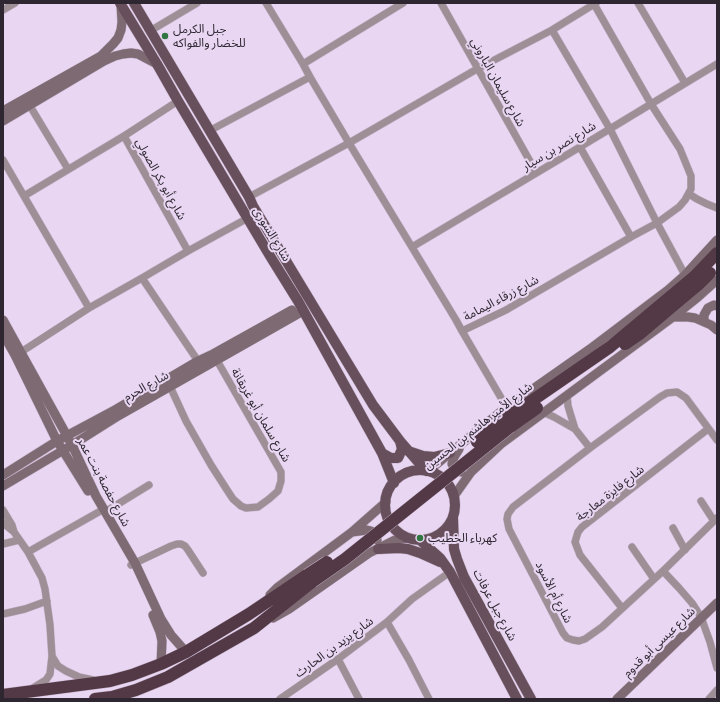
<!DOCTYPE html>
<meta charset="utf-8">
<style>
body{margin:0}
#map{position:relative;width:720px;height:702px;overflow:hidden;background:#e9d6f2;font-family:Commissioner,sans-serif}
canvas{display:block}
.frame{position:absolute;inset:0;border:4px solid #2e2731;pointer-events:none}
</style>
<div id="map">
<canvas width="720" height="702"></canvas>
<div class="frame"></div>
</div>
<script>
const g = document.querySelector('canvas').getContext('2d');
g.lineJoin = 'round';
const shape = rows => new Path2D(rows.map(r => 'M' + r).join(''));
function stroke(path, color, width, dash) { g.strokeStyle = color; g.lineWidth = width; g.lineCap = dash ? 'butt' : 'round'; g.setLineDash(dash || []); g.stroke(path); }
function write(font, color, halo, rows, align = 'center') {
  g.font = font + ' Commissioner,"Noto Sans Arabic",sans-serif'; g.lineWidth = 4; g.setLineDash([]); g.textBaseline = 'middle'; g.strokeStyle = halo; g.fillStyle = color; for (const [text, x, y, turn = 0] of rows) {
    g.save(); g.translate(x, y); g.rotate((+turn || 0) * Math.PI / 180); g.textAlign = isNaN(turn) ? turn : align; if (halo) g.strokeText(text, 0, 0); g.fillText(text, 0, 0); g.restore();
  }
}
const street = shape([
 [266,3,303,64,310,77,349,143,456,320,462,331,506,310,631,237,657,223,679,207,685,200,691,189,691,176,680,149,651,104,594,4],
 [441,3,536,172],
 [638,3,685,83],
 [3,10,15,3],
 [552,30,610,129,657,223,685,275],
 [150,31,197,3],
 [303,64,403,3],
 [27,101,68,169],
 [209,131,310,77],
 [124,136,188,251],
 [580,147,631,237],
 [3,160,89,308],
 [689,194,697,199,707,204,717,208],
 [24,196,124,136,178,101],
 [249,197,349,143,477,69,552,30,596,3],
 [412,247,580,147,717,64],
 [142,278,200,364],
 [462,331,507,408],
 [18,354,89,308,142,278,188,251,248,218],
 [168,382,186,421,211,465,229,493,233,499,241,506,246,508,258,507,269,499,278,491,281,481,281,472,215,357],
 [567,395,568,406,575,429],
 [543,412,554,417,575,429,590,448],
 [717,440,686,398,677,392,667,393,660,397,590,448,513,507,508,514,507,519,509,529,563,633,567,638,573,640,579,641,585,639,602,627,663,571,717,518],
 [701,501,714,521],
 [3,510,12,525,14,532,28,552,42,578,45,589,50,625,52,656,50,674,46,680,33,688],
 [105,512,149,485],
 [3,523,14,532],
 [673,528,685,550],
 [3,544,19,540],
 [632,547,654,579],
 [28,552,104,509],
 [131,565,171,546,177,544,181,544,185,546,188,550,203,573],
 [663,571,679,588,692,603,701,617,710,642,717,668],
 [622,608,580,555,575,542,578,532,582,527,708,429],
 [3,614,25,609,47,601],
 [387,622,409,660,429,699],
 [52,656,58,666,66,671,79,677,93,680],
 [338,659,359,699],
 [280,699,338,659,387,622,412,599,450,572],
 [709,699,717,690]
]);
const secondary = shape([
 [3,111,101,56,113,44,118,38,121,30,122,22,121,5],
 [3,121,104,61,115,56,123,54,131,53,138,54,157,64],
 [673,317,688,317,695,318,711,325,717,330],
 [3,320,72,445,96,496,135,563,161,619,171,635,186,652],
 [704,322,704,315,708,308,714,305,717,306],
 [3,334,15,355,57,441,88,491],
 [459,449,454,457,452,464,455,469,461,472],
 [428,471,503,410,590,349,668,290,685,275,717,240],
 [3,475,57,441,115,410,198,361,213,354,292,310],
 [3,486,72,445,118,416,303,311],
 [454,496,471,472,501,444,673,317,698,297,717,280],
 [352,532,367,530,371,531,374,533,376,536,377,540],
 [270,595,278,587,352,532,386,502],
 [153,615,160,632,162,641,161,664],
 [273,618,289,609,369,553,395,540,407,538],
 [617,699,717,603]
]);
const primary = shape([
 [120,3,157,64,178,101,270,256,298,301,382,453,394,483],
 [134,3,249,197,253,206,373,405,400,441,426,471],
 [408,451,423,456,434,457,450,453],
 [382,453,391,458,398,458,399,456,402,449,400,441],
 '385 505a35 35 0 1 1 70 0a35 35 0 1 1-70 0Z',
 [453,518,454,549,457,559,464,577,531,699],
 [421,541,440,558,450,572,517,699],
 [378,549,399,548,408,549,420,553,440,562]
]);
const highway = shape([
 [625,344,641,333,674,305,698,285,710,273],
 [504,420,610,347,696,275,717,253],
 [510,427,537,408],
 [3,695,110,681,132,675,161,664,186,652,249,614,307,575],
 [95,699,112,697,136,690,168,677,254,628,312,582]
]);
stroke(street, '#c4b3cb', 8);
stroke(secondary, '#c4b3cb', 10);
stroke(primary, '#c4b3cb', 11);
stroke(highway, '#c4b3cb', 13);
stroke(street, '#9e8f96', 7);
stroke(secondary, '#7e6a73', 9);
stroke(primary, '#674f5b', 10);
stroke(highway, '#533946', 12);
const highwayBridge = shape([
 [477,442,504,420],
 [307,575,327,562],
 [312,582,345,559,510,427]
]);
stroke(highwayBridge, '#c4b3cb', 13, []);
stroke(highwayBridge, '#533946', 12);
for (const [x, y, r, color] of [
 [165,36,4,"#307642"],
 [420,538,4,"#307642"]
]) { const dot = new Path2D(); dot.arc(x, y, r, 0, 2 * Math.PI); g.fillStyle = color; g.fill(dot); stroke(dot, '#e9d6f2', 1.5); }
write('12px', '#2e2731', '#e9d6f2', [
 ["جبل الكرمل",173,29],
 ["للخضار والفواكه",173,43],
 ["كهرباء الخطيب",428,538]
], 'left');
write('12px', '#2e2731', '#e9d6f2', [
 ["شارع سليمان الباروني",498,82,61],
 ["شارع نصر بن سيار",559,146,-31],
 ["شارع أبو بكر الصولي",161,179,61],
 ["شارع الشورى",272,234,59],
 ["شارع زرقاء اليمامة",501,298,-28],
 ["شارع الحرم",146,386,-29],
 ["شارع سلمان أبو غريقانة",261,415,60],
 ["شارع الأمير هاشم بن الحسين",478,426,-38],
 ["شارع حفصة بنت عمر",104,482,62],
 ["شارع فايزة معارجة",610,493,-38],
 ["شارع أم الأسود",554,592,63],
 ["شارع جبل عرفات",495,605,62],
 ["شارع عيسى أبو قدوم",659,642,-44],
 ["شارع يزيد بن الحارث",334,647,-36]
]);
</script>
